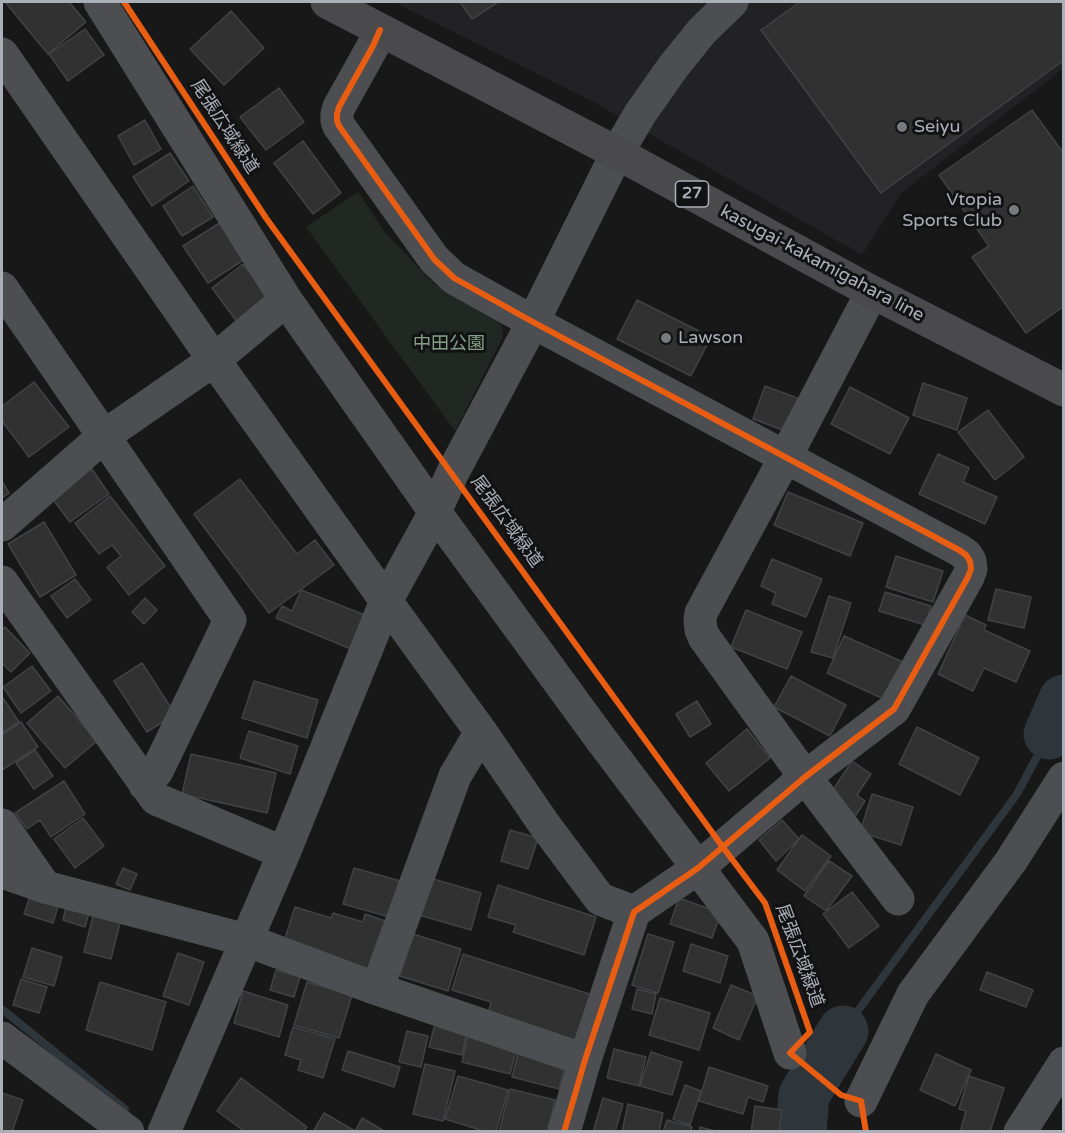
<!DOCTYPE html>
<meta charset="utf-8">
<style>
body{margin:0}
#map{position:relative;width:1065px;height:1133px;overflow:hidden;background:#181818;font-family:"Varela Round",sans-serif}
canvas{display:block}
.frame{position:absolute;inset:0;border:3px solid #abafb8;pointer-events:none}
</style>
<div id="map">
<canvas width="1065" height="1133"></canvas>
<div class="frame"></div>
</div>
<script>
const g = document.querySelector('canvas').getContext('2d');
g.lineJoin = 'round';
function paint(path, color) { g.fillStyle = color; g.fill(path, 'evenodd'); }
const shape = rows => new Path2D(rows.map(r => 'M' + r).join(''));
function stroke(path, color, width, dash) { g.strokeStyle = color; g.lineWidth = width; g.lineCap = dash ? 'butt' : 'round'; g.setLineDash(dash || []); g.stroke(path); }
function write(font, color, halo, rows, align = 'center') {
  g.font = font + ' "Varela Round","Noto Sans JP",sans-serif'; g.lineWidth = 6; g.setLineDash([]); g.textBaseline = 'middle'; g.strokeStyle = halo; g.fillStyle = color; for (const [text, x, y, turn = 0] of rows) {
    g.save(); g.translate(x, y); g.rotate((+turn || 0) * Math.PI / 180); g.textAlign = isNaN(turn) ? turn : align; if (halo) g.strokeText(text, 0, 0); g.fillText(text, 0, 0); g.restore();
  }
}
paint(shape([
 [394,2,1063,2,1063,69,901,193,862,255,592,101]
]), '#222224');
paint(shape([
 [358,192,384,231,434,284,499,321,503,328,502,339,455,431,306,227]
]), '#212722');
stroke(shape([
 [2,1009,125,1109],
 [843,1031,1017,794,1049,734]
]), '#2e353b', 8);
stroke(shape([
 [1049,734,1064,700],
 [801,1132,804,1095,843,1031]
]), '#2e353b', 51);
const building = shape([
 [5,2,69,2,86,22,48,54,5,2],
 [460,2,498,2,472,19,460,2],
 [800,2,1064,2,1064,60,881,193,761,30,800,2],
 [231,11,264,48,224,85,190,49,231,11],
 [85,29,104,55,68,81,49,54,85,29],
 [279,88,304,122,266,150,240,117,279,88],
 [1032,110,1064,154,1064,306,1026,333,972,257,989,246,939,175,1032,110],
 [145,120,161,149,134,165,118,136,145,120],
 [303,141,341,193,313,214,274,163,303,141],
 [170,153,189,181,152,206,133,177,170,153],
 [193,186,213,217,182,236,163,206,193,186],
 [221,222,245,259,208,283,183,246,221,222],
 [243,264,272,302,240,326,212,288,243,264],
 [637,300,711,337,691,376,617,339,637,300],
 [34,382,69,427,29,457,2,421,2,406,34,382],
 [923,383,967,398,957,430,913,415,923,383],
 [765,386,800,399,788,432,753,419,765,386],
 [850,387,909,418,890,454,831,424,850,387],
 [988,410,1024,457,995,480,958,432,988,410],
 [938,454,969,468,963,482,997,497,985,524,919,494,938,454],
 [92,469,109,494,70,522,52,498,92,469],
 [240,479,297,554,315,540,334,565,269,613,194,514,240,479],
 [2,481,9,493,2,498,2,481],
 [788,492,863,523,850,556,774,525,788,492],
 [110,496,165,566,129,595,107,567,121,556,112,545,99,554,75,523,110,496],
 [44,522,76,575,40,597,8,544,44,522],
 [896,556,943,571,933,602,886,587,896,556],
 [772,559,822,579,806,617,772,604,776,593,761,586,772,559],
 [75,579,91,600,67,618,51,596,75,579],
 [996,589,1031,597,1024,628,988,620,996,589],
 [301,590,365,615,351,649,276,618,282,606,292,611,301,590],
 [885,592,931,606,925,625,879,611,885,592],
 [829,596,851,603,833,658,811,652,829,596],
 [145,598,157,610,144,624,132,612,145,598],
 [746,610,802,632,787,669,731,647,746,610],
 [965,615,986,625,984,630,1030,651,1016,682,984,668,973,691,938,674,965,615],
 [5,627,30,653,11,672,2,663,2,630,5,627],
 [844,636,903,662,886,700,827,673,844,636],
 [142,663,175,714,147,732,114,681,142,663],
 [32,666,51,691,21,713,3,687,32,666],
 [791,676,846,705,830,736,774,707,791,676],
 [254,681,318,700,307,738,242,718,254,681],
 [58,696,97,741,65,768,27,723,58,696],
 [3,698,19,722,2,733,2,699,3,698],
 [697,701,711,724,690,737,676,714,697,701],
 [21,722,38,747,2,770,2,735,21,722],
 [917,727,979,758,960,795,899,764,917,727],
 [747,729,770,758,729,791,706,763,747,729],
 [249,731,298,746,290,774,240,758,249,731],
 [35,750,53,776,34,789,16,763,35,750],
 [191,754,276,773,267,813,182,794,191,754],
 [852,761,871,774,857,795,865,801,856,815,829,796,852,761],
 [64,781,85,814,51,837,40,820,27,829,15,813,64,781],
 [872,794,913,807,901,845,860,832,872,794],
 [83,818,104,846,75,868,54,839,83,818],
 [782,820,799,839,776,861,759,840,782,820],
 [510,830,538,838,528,869,501,861,510,830],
 [802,835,831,856,805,891,777,870,802,835],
 [829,861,852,876,826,911,804,896,829,861],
 [123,868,137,874,130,890,116,884,123,868],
 [354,868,404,882,393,918,343,904,354,868],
 [430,878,481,893,471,930,419,915,430,878],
 [498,885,596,917,584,955,513,932,516,925,488,917,498,885],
 [33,888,61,897,53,923,24,914,33,888],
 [852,892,879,926,849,948,823,914,852,892],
 [679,898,721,913,712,938,670,924,679,898],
 [67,902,90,909,85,927,63,920,67,902],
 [295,907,331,918,333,913,363,922,365,914,388,922,372,972,283,945,295,907],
 [94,912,121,919,111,959,84,952,94,912],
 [413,934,461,949,448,991,400,976,413,934],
 [648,934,674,942,658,993,632,985,648,934],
 [691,944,728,956,720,983,683,971,691,944],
 [32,948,62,957,54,986,23,977,32,948],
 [178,953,204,962,189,1005,163,996,178,953],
 [463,954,602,998,587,1045,488,1014,491,1002,452,990,463,954],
 [276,970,300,977,294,997,270,990,276,970],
 [987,972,1033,990,1026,1007,980,990,987,972],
 [21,979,47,987,39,1013,13,1005,21,979],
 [100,982,166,1002,152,1050,86,1030,100,982],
 [307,982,352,995,339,1038,294,1025,307,982],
 [731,985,758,996,739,1040,713,1028,731,985],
 [637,989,656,994,652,1014,632,1009,637,989],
 [243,991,288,1005,279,1037,234,1023,243,991],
 [660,998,710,1013,699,1050,649,1035,660,998],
 [435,1024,467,1031,462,1055,429,1047,435,1024],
 [293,1027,335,1039,323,1078,298,1070,301,1060,285,1055,293,1027],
 [407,1031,428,1036,421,1067,399,1062,407,1031],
 [468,1035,517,1047,510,1074,462,1062,468,1035],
 [614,1049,646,1057,639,1086,607,1078,614,1049],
 [348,1051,400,1067,394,1087,342,1070,348,1051],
 [651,1052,682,1062,672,1095,640,1086,651,1052],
 [518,1053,565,1065,559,1089,512,1077,518,1053],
 [936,1054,971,1070,955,1106,920,1090,936,1054],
 [425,1064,455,1071,443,1121,413,1114,425,1064],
 [709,1067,768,1086,763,1102,748,1097,743,1114,699,1101,709,1067],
 [458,1076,508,1090,496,1132,487,1132,445,1119,458,1076],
 [969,1076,1004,1088,990,1132,960,1132,966,1111,959,1109,969,1076],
 [241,1078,307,1127,303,1132,245,1132,217,1111,241,1078],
 [685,1085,701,1091,690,1125,673,1119,685,1085],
 [510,1089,555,1100,547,1132,499,1132,510,1089],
 [2,1093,23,1100,12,1132,2,1132,2,1093],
 [603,1098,623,1104,615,1132,593,1132,603,1098],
 [628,1104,663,1113,659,1132,622,1132,628,1104],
 [755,1106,782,1110,779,1132,751,1132,755,1106],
 [324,1113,355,1131,362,1118,386,1132,313,1132,324,1113],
 [667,1120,692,1127,690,1132,663,1132,667,1120],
 [700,1127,719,1132,699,1132,700,1127]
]);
paint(building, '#313132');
stroke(building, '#414244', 1.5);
stroke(shape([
 [100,2,286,300,435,512,600,738,753,941,790,1053],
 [380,30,373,46,339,107,337,114,337,121,339,126,434,259,454,278,533,322,959,550,966,555,970,561,971,569,968,577,894,709,805,777,698,868,634,912,585,1060,564,1132],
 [2,54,214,360,386,601,481,732,544,824,600,899,634,912],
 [2,288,230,620,157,771,145,785],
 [872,292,786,456,701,613,700,621,701,630,704,637,805,777,898,899],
 [2,525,104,436,214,360,286,300],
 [2,582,156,799,284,853],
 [2,825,45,887],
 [2,872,45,887,246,940,377,989,585,1060],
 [377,989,455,776,481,732],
 [2,1038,128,1132],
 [861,1101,913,994,1011,861,1064,778],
 [164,1132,284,853,386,601,435,512,452,474,533,322,617,153,640,114,673,67,702,31,732,2],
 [1020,1132,1064,1063]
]), '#4d4e51', 33);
stroke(shape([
 [327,2,617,153,872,292,1064,390]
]), '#4a4a4d', 33);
stroke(shape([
 [124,2,266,218,722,846,765,903,810,1032,790,1053,841,1095,861,1101,866,1132],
 [380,30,373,46,339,107,337,114,337,121,339,126,434,259,454,278,533,322,959,550,966,555,970,561,971,569,968,577,894,709,805,777,698,868,634,912,585,1060,564,1132]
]), '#e95d12', 6);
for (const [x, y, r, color] of [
 [902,127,6,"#787a80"],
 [1014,210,6,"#787a80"],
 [666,338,6,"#787a80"]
]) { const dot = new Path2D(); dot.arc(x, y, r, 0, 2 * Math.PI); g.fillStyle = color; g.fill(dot); stroke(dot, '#121214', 2); }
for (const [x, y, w] of [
 [692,194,33]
]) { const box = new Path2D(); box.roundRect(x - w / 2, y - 13, w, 26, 4.5); g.fillStyle = '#121214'; g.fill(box); stroke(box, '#abafb8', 1.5); }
write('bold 16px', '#abafb8', null, [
 ["27",692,194]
]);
write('18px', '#abafb8', '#121214', [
 ["尾張広域緑道",224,127,57],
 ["kasugai-kakamigahara line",822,264,28],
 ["尾張広域緑道",506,522,54],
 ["尾張広域緑道",799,956,70]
]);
write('18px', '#abafb8', '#121214', [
 ["Seiyu",914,127],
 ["Vtopia",1002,200,"right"],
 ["Sports Club",1002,221,"right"],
 ["Lawson",678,338]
], 'left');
write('18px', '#84a186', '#121214', [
 ["中田公園",449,344]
]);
</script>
